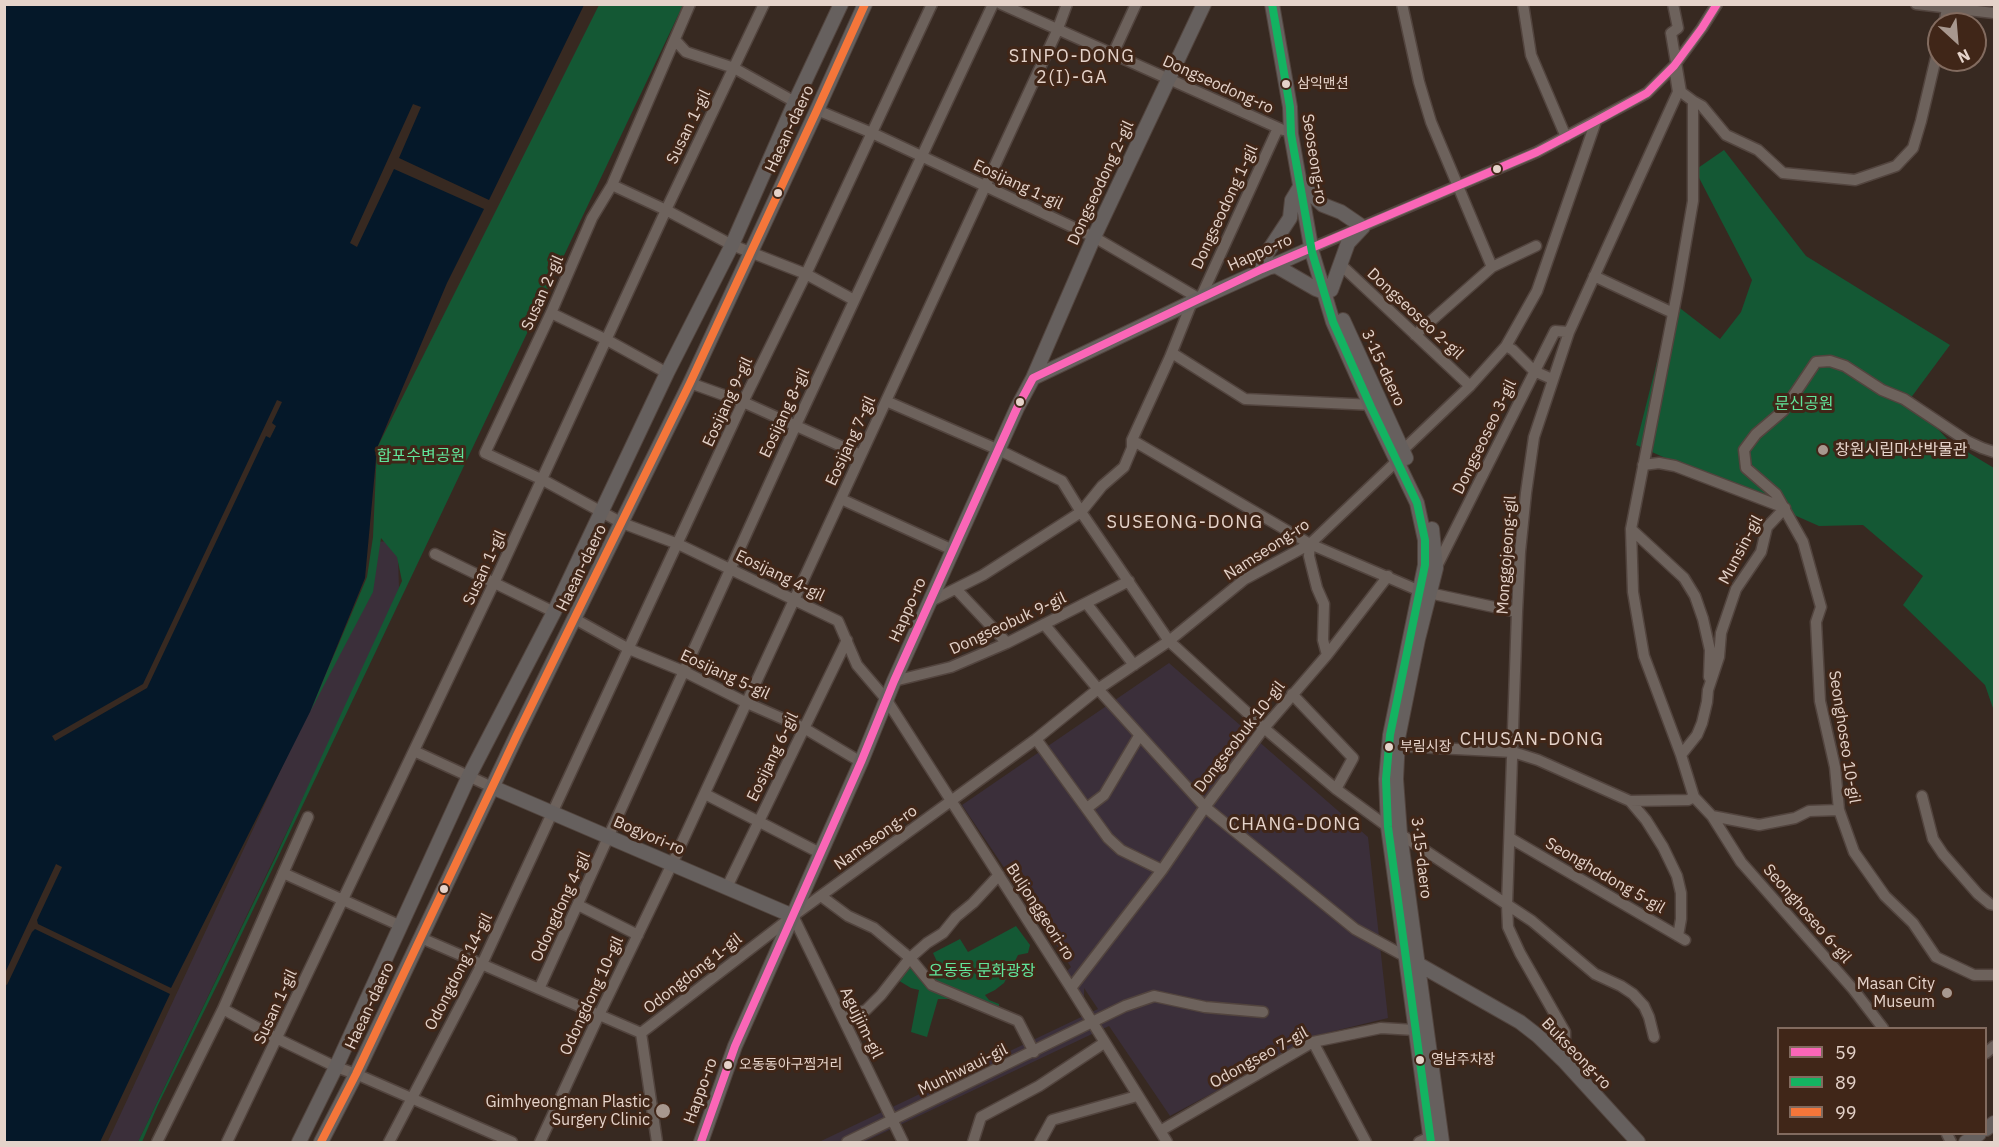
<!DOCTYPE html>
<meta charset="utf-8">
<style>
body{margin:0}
#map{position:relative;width:1999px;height:1147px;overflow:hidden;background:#372921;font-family:"IBM Plex Sans",sans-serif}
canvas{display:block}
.frame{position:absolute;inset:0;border:6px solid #e5d3ca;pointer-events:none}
.legend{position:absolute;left:1777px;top:1027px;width:210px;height:108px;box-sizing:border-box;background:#402618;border:2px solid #826b5f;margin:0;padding:8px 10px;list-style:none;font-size:18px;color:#e5d3ca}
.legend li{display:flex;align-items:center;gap:12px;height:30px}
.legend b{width:30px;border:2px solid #826b5f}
.north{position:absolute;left:1927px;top:12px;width:60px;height:60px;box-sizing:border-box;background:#402618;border:2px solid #826b5f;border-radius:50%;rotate:154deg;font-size:16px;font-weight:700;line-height:24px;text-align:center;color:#e5d3ca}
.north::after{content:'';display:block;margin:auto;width:21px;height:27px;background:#a8988f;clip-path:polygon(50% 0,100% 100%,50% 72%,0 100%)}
</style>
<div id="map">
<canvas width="1999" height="1147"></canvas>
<div class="frame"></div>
<ul class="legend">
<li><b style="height:8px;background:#fa66b7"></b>59</li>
<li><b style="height:8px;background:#13b361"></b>89</li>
<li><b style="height:8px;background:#f5763a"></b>99</li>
</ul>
<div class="north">N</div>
</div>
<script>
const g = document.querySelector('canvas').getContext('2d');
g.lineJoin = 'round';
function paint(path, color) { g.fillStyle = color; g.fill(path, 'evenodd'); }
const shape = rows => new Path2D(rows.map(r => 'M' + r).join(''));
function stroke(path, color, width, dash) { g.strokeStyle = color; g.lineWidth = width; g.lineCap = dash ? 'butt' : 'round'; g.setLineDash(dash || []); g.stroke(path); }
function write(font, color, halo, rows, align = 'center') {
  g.font = font + ' "IBM Plex Sans","Noto Sans KR",sans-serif'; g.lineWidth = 6; g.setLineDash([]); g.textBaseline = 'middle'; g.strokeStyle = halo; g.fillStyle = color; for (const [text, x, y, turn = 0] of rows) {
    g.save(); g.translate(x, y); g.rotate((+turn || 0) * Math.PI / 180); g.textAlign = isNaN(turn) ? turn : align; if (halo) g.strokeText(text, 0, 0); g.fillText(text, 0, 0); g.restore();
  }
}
paint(shape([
 [390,541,398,558,399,588,383,631,138,1142,108,1141,369,580,375,542],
 [1169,663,1368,837,1388,1018,1322,1034,1170,1116,1109,1026,864,1142,819,1142,1098,1009,1084,988,1084,996,1081,998,1065,973,1071,967,962,805]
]), '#3b2f3a');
paint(shape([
 [599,5,683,5,223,973,158,1105,142,1142,138,1142,276,856,402,581,397,557,381,538,373,592,310,712,367,577,373,537,377,448],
 [1724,150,1806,256,1950,345,1910,399,1949,441,1994,468,1994,711,1985,685,1903,605,1923,576,1863,525,1819,526,1636,445,1672,302,1720,339,1741,312,1752,280,1695,170],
 [1016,926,1030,945,1028,953,1018,955,1004,983,995,990,985,995,989,1000,999,1004,999,1009,953,999,938,999,927,1037,911,1032,919,990,911,988,896,979,909,963,922,974,939,966,933,953,960,939,968,952]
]), '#145834');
paint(shape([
 [5,4,584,5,489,200,399,158,421,107,413,104,350,243,357,247,394,169,484,209,447,283,377,448,365,578,310,712,171,988,38,924,37,920,62,867,56,864,5,973],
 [277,400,282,402,272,423,276,426,270,438,266,436,147,688,55,741,52,736,143,684],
 [35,929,170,994,100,1142,5,1142,5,984,7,985,32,932]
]), '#051829');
const minor = shape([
 [690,4,612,185,592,218,551,313,485,453,543,480,622,523,678,544,838,621,857,665,886,699,1071,988,1167,1142],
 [1001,4,1283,130],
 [1402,4,1419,82,1431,122,1492,267],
 [1523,4,1531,55,1566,137],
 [1673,4,1678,28,1671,33,1681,92,1693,101,1693,201,1678,288,1631,529,1633,592,1644,656,1681,755,1694,797,1712,816,1759,825,1795,818,1809,811,1839,810],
 [1916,4,1994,13],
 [1944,24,1948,4],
 [675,40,686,52,734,68,795,102],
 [1112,56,1136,4],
 [1693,101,1702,106,1726,135,1758,150,1783,173,1855,180,1896,166,1913,148,1921,121,1939,45],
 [817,110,872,133,1094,237,1200,299,1278,128],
 [612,185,666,210,732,245,806,274,854,300],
 [1312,248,1537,152,1647,93,1674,66,1702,28,1717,4],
 [1340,264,1470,386],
 [1594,276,1673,313],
 [551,313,607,340,667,373],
 [1415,335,1492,267,1536,246],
 [1506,346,1513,350,1534,371,1552,379],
 [1172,353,1245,399,1374,405],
 [690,383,743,402,861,455],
 [886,401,999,450,1062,481,1081,512,1169,641,1264,728,1336,789,1388,827],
 [1132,440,1310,544,1420,591,1517,612],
 [1994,452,1982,448,1967,441,1904,399,1882,390,1845,366,1830,361,1816,362,1783,411,1756,434,1744,450,1746,468,1776,494,1803,542,1821,607,1816,622,1820,701,1835,767,1839,810,1854,852,1885,896,1913,923,1936,957,1974,975,1994,975],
 [1643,465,1659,463,1675,466,1785,508],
 [841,499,953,550],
 [1631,529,1684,578,1695,596,1703,619,1710,650,1709,677],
 [1310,544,1309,556,1317,588,1324,604,1323,640,1327,655],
 [435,554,554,612],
 [1436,568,1555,331,1569,332],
 [956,589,1007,643],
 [931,601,983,575,1081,512,1102,486,1124,467,1132,448,1132,440,1170,357,1192,302],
 [1087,604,1134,665],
 [575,619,629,649,683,671,747,703,804,728,861,762],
 [1044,624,1098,689,1205,807,1355,929,1410,959],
 [894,681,951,667,1007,643,1129,581],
 [1292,694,1353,758,1336,789],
 [1036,739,1108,838,1121,850,1162,870],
 [1398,746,1513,752,1538,760,1630,801,1688,800,1694,797],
 [414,751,492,787],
 [1681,755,1697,735,1702,723,1707,702,1708,690,1719,657,1721,633,1736,589,1761,552,1767,527,1785,508],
 [705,794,820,853],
 [1922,796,1933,839,1943,854,1978,894,1990,904,1994,905],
 [1630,801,1646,820,1663,847,1677,876,1681,893,1681,919,1678,936],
 [1087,808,1104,795,1139,736],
 [1712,816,1741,862,1853,989,1883,1028],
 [308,817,223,1009,278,1039,336,1067,356,1074,512,1142],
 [1400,834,1532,921,1595,974,1621,986,1633,994,1644,1006,1649,1017,1654,1037],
 [1510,838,1685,940],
 [283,873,401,926],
 [727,887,847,640],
 [821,896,848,916,874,928,910,958,932,985,1018,1021,1034,1052],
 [578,905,638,935],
 [793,916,903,1142],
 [421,938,641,1033],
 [1071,988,1162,870,1205,807,1264,728,1327,655,1388,576],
 [539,989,796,425,993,4],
 [843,1019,866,1010,881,995,910,958,927,943,943,933,956,917,973,903,999,875],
 [1313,1042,1366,1142],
 [1986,1053,1994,1046],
 [1565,1062,1565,1032,1520,953,1508,927,1507,905,1517,612,1520,552,1526,493,1534,437,1569,332,1678,92,1674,66],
 [1160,1131,1313,1042,1381,1028,1415,1030],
 [1947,1134,1951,1142],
 [157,1142,223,1009],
 [227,1142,494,583,666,210,764,4],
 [389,1142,482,964,743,402,806,274,932,4],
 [540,1142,599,1015,672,864,1057,31,1067,4],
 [657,1142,641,1033,793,916,1036,739,1098,689,1169,641,1245,579,1310,544,1398,460,1403,450,1470,386,1506,346,1537,291,1596,121],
 [847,1142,1125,1006,1154,996,1205,1007,1263,1012],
 [973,1142,981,1117,1039,1086,1104,1043],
 [1040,1142,1052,1120,1137,1096],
 [1419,1142,1430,1137]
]);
const major = shape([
 [1272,4,1290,107,1291,134,1312,252,1333,322,1371,407,1417,503,1425,540,1425,565,1390,735,1386,779,1388,827,1431,1142],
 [1324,292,1316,289,1276,266,1262,269,1267,253,1290,218,1292,200,1301,185,1323,205,1341,212,1363,227,1348,243,1331,290],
 [1343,320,1406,458],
 [1033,378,1094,237,1204,4],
 [1432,529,1436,568,1418,639,1398,738,1396,779,1400,834,1442,1142],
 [492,787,793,916],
 [1418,964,1520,1022,1538,1036,1565,1062,1638,1142],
 [1986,1129,1994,1123],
 [299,1142,336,1067,469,776,554,612,667,373,732,245,795,102,841,4],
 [321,1142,356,1074,516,737,690,383,817,110,865,4],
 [701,1142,735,1046,861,762,894,681,1017,408,1033,378,1192,302,1312,248],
 [1966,1142,1979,1134]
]);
stroke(minor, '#52443e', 13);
stroke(major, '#52443e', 16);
stroke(minor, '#6d625c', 10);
stroke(major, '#66605e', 14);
stroke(shape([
 [701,1142,735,1046,861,762,894,681,1017,408,1033,378,1262,269,1537,152,1596,121,1647,93,1674,66,1702,28,1717,4]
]), '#fa66b7', 8);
stroke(shape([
 [1272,4,1290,107,1291,134,1312,252,1333,322,1371,407,1417,503,1425,540,1425,565,1390,735,1386,779,1388,827,1431,1142]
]), '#13b361', 8);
stroke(shape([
 [321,1142,356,1074,516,737,690,383,817,110,865,4]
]), '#f5763a', 8);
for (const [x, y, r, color] of [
 [1286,84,5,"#e5d3ca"],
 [1497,169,5,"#e5d3ca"],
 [778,193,5,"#e5d3ca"],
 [1020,402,5,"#e5d3ca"],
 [1823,450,6,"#a8988f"],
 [1389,747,5,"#e5d3ca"],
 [444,889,5,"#e5d3ca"],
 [1947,993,6,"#a8988f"],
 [1420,1060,5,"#e5d3ca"],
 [728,1065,5,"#e5d3ca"],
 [663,1111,8,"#a8988f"]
]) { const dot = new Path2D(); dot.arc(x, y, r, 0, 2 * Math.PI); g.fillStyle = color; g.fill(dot); stroke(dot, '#402618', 2); }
write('14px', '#e5d3ca', '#402618', [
 ["삼익맨션",1297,84],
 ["부림시장",1400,747],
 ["영남주차장",1431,1060],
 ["오동동아구찜거리",739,1065]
], 'left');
write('16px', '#e5d3ca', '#402618', [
 ["Dongseodong-ro",1218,85,24],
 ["Susan 1-gil",689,127,-64],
 ["Haean-daero",790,129,-65],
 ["Seoseong-ro",1314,159,81],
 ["Dongseodong 2-gil",1101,183,-65],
 ["Eosijang 1-gil",1018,185,25],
 ["Dongseodong 1-gil",1225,207,-65],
 ["Happo-ro",1260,253,-24],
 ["Susan 2-gil",543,293,-66],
 ["Dongseoseo 2-gil",1415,314,43],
 ["3·15-daero",1383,368,65],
 ["Eosijang 9-gil",728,402,-65],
 ["Eosijang 8-gil",785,413,-65],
 ["Dongseoseo 3-gil",1485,437,-64],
 ["Eosijang 7-gil",851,441,-65],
 ["Namseong-ro",1267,550,-33],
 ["Munsin-gil",1741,550,-62],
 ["Monggojeong-gil",1507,555,-86],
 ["Susan 1-gil",485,568,-65],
 ["Haean-daero",582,568,-64],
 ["Eosijang 4-gil",780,576,26],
 ["Happo-ro",908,610,-66],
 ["Dongseobuk 9-gil",1008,624,-25],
 ["Eosijang 5-gil",725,675,25],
 ["Dongseobuk 10-gil",1240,737,-52],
 ["Seonghoseo 10-gil",1844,737,81],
 ["Eosijang 6-gil",773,757,-64],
 ["Bogyori-ro",649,836,23],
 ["Namseong-ro",876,838,-36],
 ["3·15-daero",1421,858,83],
 ["Seonghodong 5-gil",1605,876,30],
 ["Odongdong 4-gil",561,907,-65],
 ["Buljonggeori-ro",1040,912,57],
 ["Seonghoseo 6-gil",1807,914,49],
 ["Odongdong 14-gil",459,972,-63],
 ["Odongdong 1-gil",693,974,-38],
 ["Odongdong 10-gil",592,996,-65],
 ["Haean-daero",370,1006,-65],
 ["Susan 1-gil",276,1007,-65],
 ["Agujjim-gil",861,1023,64],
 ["Bukseong-ro",1576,1054,46],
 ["Odongseo 7-gil",1259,1058,-29],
 ["Munhwaui-gil",963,1070,-26],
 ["Happo-ro",701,1091,-70]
]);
write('16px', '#61e59a', '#402618', [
 ["문신공원",1804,404],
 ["합포수변공원",421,456],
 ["오동동 문화광장",982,971]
]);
write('16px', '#e5d3ca', '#402618', [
 ["창원시립마산박물관",1835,450,"left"],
 ["Masan City",1935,984],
 ["Museum",1935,1002],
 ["Gimhyeongman Plastic",650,1102],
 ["Surgery Clinic",650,1120]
], 'right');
g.letterSpacing = '1.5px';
write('18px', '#e5d3ca', '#402618', [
 ["SINPO-DONG",1072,57],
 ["2(I)-GA",1072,78],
 ["SUSEONG-DONG",1185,523],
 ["CHUSAN-DONG",1532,740],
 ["CHANG-DONG",1295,825]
]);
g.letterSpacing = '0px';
</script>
